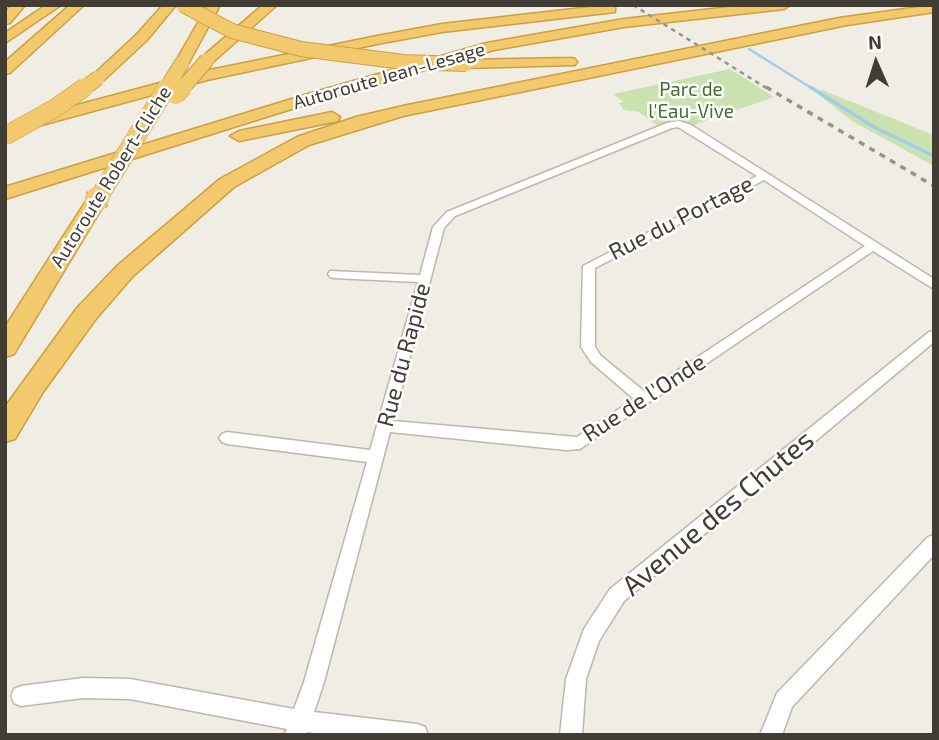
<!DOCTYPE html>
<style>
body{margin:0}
#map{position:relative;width:939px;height:740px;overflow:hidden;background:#f0ede4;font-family:"Exo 2",sans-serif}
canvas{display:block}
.frame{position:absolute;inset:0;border:7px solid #423d34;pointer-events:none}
.north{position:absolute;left:841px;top:28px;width:70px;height:70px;-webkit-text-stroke:5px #fff;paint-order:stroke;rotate:357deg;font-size:19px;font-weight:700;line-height:28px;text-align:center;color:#423d34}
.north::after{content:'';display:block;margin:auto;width:24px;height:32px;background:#423d34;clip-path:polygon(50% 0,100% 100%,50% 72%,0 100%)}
</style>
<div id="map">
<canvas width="939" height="740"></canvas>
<div class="frame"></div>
<div class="north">N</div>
</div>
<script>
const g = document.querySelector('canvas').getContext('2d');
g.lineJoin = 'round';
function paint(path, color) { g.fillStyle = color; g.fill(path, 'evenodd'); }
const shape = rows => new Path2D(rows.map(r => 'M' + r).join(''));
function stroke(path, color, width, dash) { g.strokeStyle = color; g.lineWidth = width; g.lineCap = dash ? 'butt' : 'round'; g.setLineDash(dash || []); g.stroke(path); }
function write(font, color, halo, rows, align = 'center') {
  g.font = font + ' "Exo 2",sans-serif'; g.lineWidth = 5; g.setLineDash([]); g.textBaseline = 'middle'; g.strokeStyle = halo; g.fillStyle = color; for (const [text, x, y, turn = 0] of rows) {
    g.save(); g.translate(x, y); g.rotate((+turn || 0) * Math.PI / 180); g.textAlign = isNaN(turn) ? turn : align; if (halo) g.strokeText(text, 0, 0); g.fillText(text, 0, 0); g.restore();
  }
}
paint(shape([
 [730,69,774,97,688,127,679,124,661,128,639,112,624,110,619,103,624,102,613,94],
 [822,90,934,135,934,166,852,121,814,91]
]), '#c9e2af');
stroke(shape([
 [749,49,813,89]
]), '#a4cae9', 2.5);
stroke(shape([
 [810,87,874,127,934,156]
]), '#a4cae9', 3.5);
const minor = shape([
 [679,121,691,125,934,279,934,289,873,251,580,449,566,450,390,432,324,682,314,712,417,724,425,727,428,735,328,735,307,732,306,735,284,735,287,729,130,699,83,698,21,706,14,703,11,696,14,689,21,686,83,678,130,679,294,709,304,682,367,462,227,444,222,442,219,438,222,434,227,432,370,450,418,282,334,278,330,277,328,274,330,271,420,275,433,227,447,212,667,123,679,121],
 [678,127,757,176,583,266,581,347,591,362,634,399,577,437,393,421,444,228,455,216,672,128,678,127],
 [764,180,865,246,645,392,601,356,595,347,595,268,764,180],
 [934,331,934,342,624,601,599,641,586,679,582,735,560,735,566,679,584,629,610,589,929,332,934,331],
 [934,535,934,555,792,707,782,735,760,735,777,693,928,537,934,535]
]);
const motorway = shape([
 [12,5,25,5,10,23,5,24,5,12,12,5],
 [46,5,61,5,5,43,5,33,46,5],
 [70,5,84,5,10,73,5,74,5,62,70,5],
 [163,5,176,5,147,40,103,81,93,81,90,78,93,75,137,34,163,5],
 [208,5,220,5,187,66,177,66,175,63,208,5],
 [263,5,277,5,212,63,202,63,200,60,202,57,263,5],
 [609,5,615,6,615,12,442,32,377,44,207,80,27,129,18,124,21,120,205,71,377,36,442,24,609,5],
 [748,5,790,5,784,9,624,27,494,50,320,100,5,199,5,187,308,94,487,43,624,19,748,5],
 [934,5,934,12,847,25,403,116,309,145,234,187,133,276,95,320,43,392,15,439,5,442,5,407,77,308,117,266,220,179,297,137,356,117,403,106,839,18,934,5],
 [570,58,575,59,577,62,575,65,466,68,459,64,466,60,570,58],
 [332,112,340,117,338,121,239,141,230,136,239,131,332,112],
 [96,195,103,197,106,201,14,354,5,357,5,327,86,201,89,197,96,195]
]);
stroke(minor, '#beb7aa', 3);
stroke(motorway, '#cf9f3e', 3);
paint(minor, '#fff');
paint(motorway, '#f2ca6d');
stroke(shape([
 [633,5,768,89]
]), '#939393', 2.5, [4.5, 4.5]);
stroke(shape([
 [766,87,934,186]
]), '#939393', 3.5, [6, 6]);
const motorwayBridgeFar2 = shape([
 [183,5,232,31,301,49,403,62,466,64],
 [83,89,98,78],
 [166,89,182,63],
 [182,89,207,60]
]);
const motorwayBridgeFar1 = shape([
 [176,95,183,87],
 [5,136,55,108,85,87],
 [97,200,167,87]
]);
const motorwayBridge = shape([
 [96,201,98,198]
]);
stroke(motorwayBridgeFar2, '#cf9f3e', 16, []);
stroke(motorwayBridgeFar1, '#cf9f3e', 19, []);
stroke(motorwayBridge, '#cf9f3e', 25, []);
stroke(motorwayBridgeFar2, '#f2ca6d', 14);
stroke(motorwayBridgeFar1, '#f2ca6d', 18);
stroke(motorwayBridge, '#f2ca6d', 23);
write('19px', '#423d34', '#fff', [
 ["Autoroute Jean-Lesage",389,76,-16],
 ["Autoroute Robert-Cliche",111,177,-58]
]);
write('19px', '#436e2d', '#fff', [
 ["Parc de",691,90],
 ["l'Eau-Vive",691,112]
]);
write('23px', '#423d34', '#fff', [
 ["Rue du Portage",681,218,-27],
 ["Rue du Rapide",404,355,-75],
 ["Rue de l'Onde",644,398,-33]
]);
write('28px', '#423d34', '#fff', [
 ["Avenue des Chutes",718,513,-40]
]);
</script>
